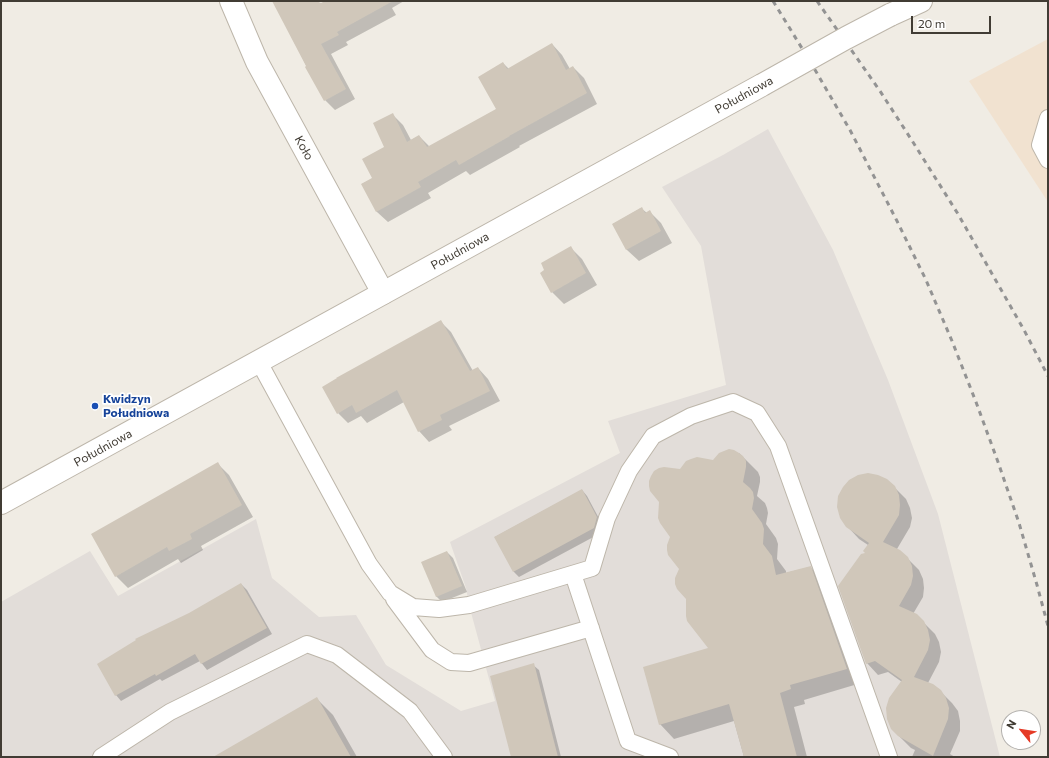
<!DOCTYPE html>
<meta charset="utf-8">
<style>
body{margin:0}
#map{position:relative;width:1049px;height:758px;overflow:hidden;background:#f0ece4;font-family:Commissioner,sans-serif}
canvas{display:block}
.frame{position:absolute;inset:0;border:2px solid #413c34;pointer-events:none}
.north{position:absolute;left:1001px;top:710px;width:40px;height:40px;box-sizing:border-box;background:#fff;border:1px solid #b3b1ae;border-radius:50%;rotate:300deg;font-size:11px;font-weight:700;line-height:16px;text-align:center;color:#413c34}
.north::after{content:'';display:block;margin:auto;width:14px;height:18px;background:#e53a26;clip-path:polygon(50% 0,100% 100%,50% 72%,0 100%)}
.scale{position:absolute;left:911px;top:16px;width:80px;height:18px;box-sizing:border-box;border:2px solid #413c34;border-top:0;padding-left:5px;font-size:12px;line-height:14px;white-space:nowrap;color:#413c34;-webkit-text-stroke:3px #fff;paint-order:stroke}
</style>
<div id="map">
<canvas width="1049" height="758"></canvas>
<div class="frame"></div>
<div class="north">N</div>
<div class="scale">20 m</div>
</div>
<script>
const g = document.querySelector('canvas').getContext('2d');
g.lineJoin = 'round';
function paint(path, color) { g.fillStyle = color; g.fill(path, 'evenodd'); }
const shape = rows => new Path2D(rows.map(r => 'M' + r).join(''));
function stroke(path, color, width, dash) { g.strokeStyle = color; g.lineWidth = width; g.lineCap = dash ? 'butt' : 'round'; g.setLineDash(dash || []); g.stroke(path); }
function write(font, color, halo, rows, align = 'center') {
  g.font = font + ' Commissioner,sans-serif'; g.lineWidth = 3.5; g.setLineDash([]); g.textBaseline = 'middle'; g.strokeStyle = halo; g.fillStyle = color; for (const [text, x, y, turn = 0] of rows) {
    g.save(); g.translate(x, y); g.rotate((+turn || 0) * Math.PI / 180); g.textAlign = isNaN(turn) ? turn : align; if (halo) g.strokeText(text, 0, 0); g.fillText(text, 0, 0); g.restore();
  }
}
paint(shape([
 [1048,39,1048,202,969,81]
]), '#f1e2d0');
paint(shape([
 [768,129,833,250,888,380,938,514,1000,757,1,757,1,602,90,551,118,596,256,519,272,578,319,617,356,615,386,665,461,711,495,701,469,605,466,588,450,542,620,453,608,421,726,385,701,246,662,187,723,155]
]), '#e2ddd9');
paint(shape([
 [273,1,311,1,315,8,327,1,404,1,392,8,396,15,346,42,348,45,331,54,355,99,335,110,325,100,307,67],
 [552,44,562,55,570,69,573,67,584,78,597,104,519,146,520,147,470,175,466,171,428,193,431,198,388,222,377,212,362,184,373,178,386,147,392,114,403,125,411,140,419,136,430,147,497,109,503,63,509,69],
 [641,208,647,213,650,212,661,223,672,243,639,261,627,250,613,224],
 [571,248,582,259,597,285,564,304,552,292],
 [440,321,451,332,473,371,478,368,488,379,500,401,449,426,452,430,429,442,419,431,404,402,367,423,361,416,348,423,338,413],
 [739,453,758,472,760,477,760,482,757,496,765,503,767,508,768,513,766,524,776,538,778,544,777,559,786,571,786,573,810,567,825,581,861,683,804,700,805,704,794,707,807,757,744,757,734,721,674,739,660,724,709,649,687,599,680,568,671,537,681,470],
 [218,464,229,475,253,517,201,546,203,550,181,563,178,559,128,588,116,576],
 [887,480,906,499,910,508,912,518,910,527,897,549,900,551,919,570,923,579,924,588,923,597,913,614,916,615,935,634,939,642,941,652,939,662,928,683,940,691,952,703,958,711,960,721,960,731,950,754,955,757,912,757,915,750,911,748,899,736,902,682,888,672,878,675,867,663,866,554,868,545,859,539,847,526],
 [582,490,587,496,602,524,599,534,519,577,514,572,495,537],
 [447,552,453,558,467,592,442,602,436,596],
 [241,584,247,590,272,634,207,670,200,661,162,681,160,679,121,701,116,695,190,614],
 [533,665,539,670,561,757,512,757],
 [317,699,333,715,357,757,221,757]
]), '#0003');
paint(shape([
 [272,1,316,1,321,3,325,1,393,1,337,32,339,35,321,44,346,89,324,101,305,67,306,66],
 [552,43,566,70,573,66,587,93,509,136,510,136,459,165,456,160,418,182,421,187,376,212,361,184,372,178,362,159,384,147,373,123,393,113,407,142,419,135,427,147,496,109,478,77,503,62,507,69],
 [642,207,645,213,650,210,661,231,626,250,612,224],
 [571,246,586,273,551,293,540,273,544,270,541,263],
 [441,320,470,371,478,367,490,391,440,415,442,420,418,432,397,390,356,413,352,405,337,414,322,387,337,378,336,378],
 [729,449,734,450,739,453,743,456,746,461,746,467,743,482,750,488,753,492,754,498,752,509,762,523,764,529,763,544,772,556,776,575,811,566,847,669,790,685,791,689,780,693,797,757,744,757,729,704,659,725,643,667,708,648,687,621,686,616,686,599,677,589,675,584,675,578,679,569,668,555,667,550,667,545,670,537,660,523,658,518,659,502,650,491,649,486,649,481,651,476,654,471,659,468,664,467,680,469,686,461,691,459,697,457,713,460,719,453],
 [218,462,242,505,190,534,192,539,169,551,167,547,115,577,91,534],
 [868,473,878,475,887,479,895,486,899,495,900,505,899,515,883,542,900,550,908,557,912,566,913,576,911,585,899,606,917,614,924,621,928,630,930,640,928,650,914,677,933,684,941,690,946,698,949,708,948,719,933,756,898,736,891,729,887,719,886,708,889,698,902,680,875,661,866,664,838,586,861,554,865,553,863,551,869,543,846,527,840,518,837,507,838,496,843,487,849,480,858,475],
 [582,489,597,517,594,528,513,572,494,537],
 [447,551,462,586,436,597,421,562],
 [241,583,267,628,201,664,195,654,156,676,155,674,115,696,97,664,136,640,135,639,189,613],
 [534,663,558,757,511,757,490,676],
 [317,697,351,757,213,757]
]), '#d0c7ba');
const service = shape([
 [1048,118,1040,145,1048,160],
 [259,362,369,564,390,593,413,607,439,609,469,605,592,568,607,518,629,471,653,436,691,416,733,402,757,413,778,446,889,757],
 [573,574,628,741,670,757],
 [394,599,432,650,451,662,469,663,591,628],
 [101,757,170,712,307,644,337,655,410,711,444,757]
]);
const minor = shape([
 [231,1,257,62,383,293]
]);
const tertiary = shape([
 [890,15,921,1],
 [1,503,762,85]
]);
stroke(service, '#bdb6aa', 18);
stroke(minor, '#bdb6aa', 24);
stroke(tertiary, '#bdb6aa', 24);
stroke(service, '#fff', 16);
stroke(minor, '#fff', 22);
stroke(tertiary, '#fff', 22);
stroke(shape([
 [773,1,811,63,850,130,897,221,926,280,952,341,976,402,998,462,1019,523,1037,585,1048,626],
 [817,1,880,91,911,139,958,214,1024,330,1048,376]
]), '#939393', 3, [5, 5]);
const tertiaryBridge = shape([
 [762,85,846,38,890,15]
]);
stroke(tertiaryBridge, '#bdb6aa', 24, []);
stroke(tertiaryBridge, '#fff', 22);
for (const [x, y, r, color] of [
 [95,406,4,"#1a4fb4"]
]) { const dot = new Path2D(); dot.arc(x, y, r, 0, 2 * Math.PI); g.fillStyle = color; g.fill(dot); stroke(dot, '#fff', 1.5); }
write('12px', '#413c34', '#fff', [
 ["Południowa",744,95,-29],
 ["Koło",304,148,61],
 ["Południowa",460,251,-29],
 ["Południowa",103,448,-29]
]);
write('bold 12px', '#164399', '#fff', [
 ["Kwidzyn",103,399],
 ["Południowa",103,413]
], 'left');
</script>
